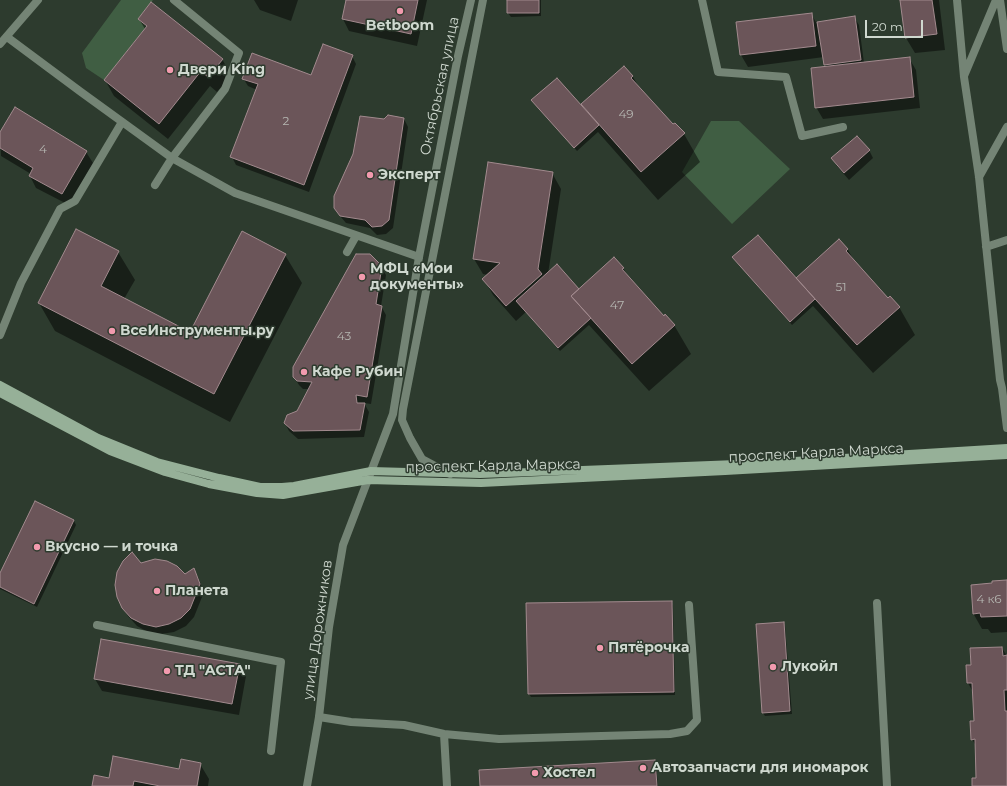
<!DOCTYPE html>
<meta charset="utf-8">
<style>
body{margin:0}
#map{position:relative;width:1007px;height:786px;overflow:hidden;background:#2d3b2e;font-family:Montserrat,sans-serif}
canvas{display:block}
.scale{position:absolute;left:865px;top:20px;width:58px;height:18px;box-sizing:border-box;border:2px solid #cfd8cf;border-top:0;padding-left:5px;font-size:12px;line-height:14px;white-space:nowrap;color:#cfd8cf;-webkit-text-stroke:3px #2d3b2e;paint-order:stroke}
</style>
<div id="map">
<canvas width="1007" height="786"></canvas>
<div class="scale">20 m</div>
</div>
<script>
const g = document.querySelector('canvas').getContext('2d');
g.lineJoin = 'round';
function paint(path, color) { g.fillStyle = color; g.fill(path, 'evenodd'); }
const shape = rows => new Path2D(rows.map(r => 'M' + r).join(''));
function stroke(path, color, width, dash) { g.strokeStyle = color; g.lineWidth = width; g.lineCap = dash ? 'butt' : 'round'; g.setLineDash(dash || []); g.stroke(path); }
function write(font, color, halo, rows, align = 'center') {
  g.font = font + ' Montserrat,sans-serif'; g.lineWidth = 3; g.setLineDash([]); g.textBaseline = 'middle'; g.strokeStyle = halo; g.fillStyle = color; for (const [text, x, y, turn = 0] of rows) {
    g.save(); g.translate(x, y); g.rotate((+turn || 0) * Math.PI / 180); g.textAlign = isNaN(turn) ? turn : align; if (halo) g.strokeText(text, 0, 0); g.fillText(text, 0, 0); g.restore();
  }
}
paint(shape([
 [121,0,153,0,138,19,147,26,104,80,86,68,82,53],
 [711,121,739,121,790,169,732,224,682,172]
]), '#405e43');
paint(shape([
 [254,0,298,0,291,21,260,10],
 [347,0,427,0,417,46,349,31,343,19],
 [508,0,541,0,541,16,511,17,508,13],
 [901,0,939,0,945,50,915,53,906,38],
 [811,14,819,27,854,17,859,25,864,63,909,58,916,70,920,108,823,119,816,107,826,68,824,57,748,67,741,55,737,23],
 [139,19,222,59,231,75,217,92,210,86,168,139,114,96,105,80,145,29],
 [352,56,356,64,309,192,236,165,232,157,257,90,248,86,243,78,312,76],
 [624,67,633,77,640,89,673,126,675,124,684,134,700,162,658,200,598,132,577,151,533,101,581,106],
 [404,119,408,127,393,228,386,234,377,235,370,228,346,223,340,216],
 [0,134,86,152,93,163,69,205,36,188,30,176,31,174,1,156],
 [869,150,873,158,849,180,837,166,833,159],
 [552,173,561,189,548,274,578,290,623,268,630,280,663,317,674,325,691,354,649,391,589,325,560,351,526,312,516,321,493,295,484,279,488,275,483,274,474,259],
 [839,240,848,250,855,262,888,299,899,307,915,335,873,373,813,306,792,325,733,258,796,279],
 [118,252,135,280,124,299,190,333,285,255,302,283,230,422,55,331,39,303],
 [381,267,386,275,381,306,386,315,371,404,364,403,369,412,364,437,298,439,289,431,285,423,298,411,309,389,303,389,299,385,294,377],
 [35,502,74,521,76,525,37,607,0,589,0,576],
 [140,564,184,576,194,570,198,577,204,592,194,617,186,626,174,632,161,634,148,632,137,626,128,616,123,608],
 [1007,581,1007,632,991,633,988,629,982,629,973,613,993,584],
 [671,602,673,606,675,695,531,697,529,694],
 [783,623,785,626,792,714,765,716,763,713],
 [1002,648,1007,656,1007,786,973,786,977,779,976,746,972,739,975,721,973,692,968,683,967,666,972,666],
 [239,665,246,676,239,715,102,691,95,679],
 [654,761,656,764,658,786,481,786],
 [200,764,209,779,208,786,198,786,199,776,197,776,196,786,93,786,180,770]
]), '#0007');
const building = shape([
 [346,0,418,0,411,34,342,19,346,0],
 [507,0,539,0,539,13,507,13,507,0],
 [900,0,932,0,937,34,905,38,900,0],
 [151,2,223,59,208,77,201,71,159,124,104,80,147,26,138,19,151,2],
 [812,13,816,46,740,55,736,22,812,13],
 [855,16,861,60,824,65,817,22,855,16],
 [323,44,353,55,304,185,230,157,258,84,242,79,252,53,311,75,323,44],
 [910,57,914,97,815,108,811,68,910,57],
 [624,66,633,76,631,78,673,124,675,123,685,133,641,172,581,104,624,66],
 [557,78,599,125,574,148,531,100,557,78],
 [15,107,87,151,62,194,29,176,33,168,0,148,0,132,15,107],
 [388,115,404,118,389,220,382,226,372,227,365,220,340,216,334,208,334,196,353,154,360,116,384,119,388,115],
 [857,136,870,150,844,173,831,158,857,136],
 [488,162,553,172,538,269,542,274,506,306,482,279,500,263,473,259,488,162],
 [76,229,119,251,101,286,190,332,242,231,286,254,214,394,38,303,76,229],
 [758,235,815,299,790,322,732,257,758,235],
 [839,239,848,249,846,251,888,298,890,296,900,307,857,345,796,278,839,239],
 [356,254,370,254,382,266,376,304,382,306,367,397,356,395,357,403,365,403,360,430,293,431,284,423,287,415,297,411,312,382,297,381,293,377,293,367,356,254],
 [614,257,624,268,622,269,664,316,665,314,675,325,632,364,571,296,614,257],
 [557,264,579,289,571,296,591,318,558,348,516,301,557,264],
 [35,501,74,520,34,604,0,587,0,573,35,501],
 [132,552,141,563,155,559,167,561,177,566,185,574,194,568,200,584,190,609,181,618,169,624,156,627,143,624,131,618,122,608,117,597,115,585,117,572,123,561,132,552],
 [1007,580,1007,616,981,617,980,613,973,614,971,585,992,583,992,581,1007,580],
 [672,601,674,692,528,694,526,603,672,601],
 [784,622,790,711,762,713,756,624,784,622],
 [101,639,240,664,232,704,94,679,101,639],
 [1002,647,1003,656,1007,655,1007,690,1004,690,1005,711,1007,711,1007,786,972,786,972,778,976,778,975,739,971,740,970,721,974,721,972,683,967,683,966,665,971,665,970,648,1002,647],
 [113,756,179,769,181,759,201,763,197,786,160,786,134,781,133,786,92,786,94,775,109,778,113,756],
 [655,760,657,786,480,786,479,770,655,760]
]);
paint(building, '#6b5559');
stroke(building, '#a28a8e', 1);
stroke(shape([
 [702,0,718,72,786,77,802,136,843,127],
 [957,0,964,77,979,177,1000,380,1002,388,1007,428],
 [1000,0,1007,49],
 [7,37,81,92,172,158,225,89,239,53,174,0],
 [964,76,996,0],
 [979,177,1007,127],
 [155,185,172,158,235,193,419,257],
 [986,247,1007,240],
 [347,252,356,236],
 [0,335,21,283,60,209,75,201,122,122],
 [877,603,887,786],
 [97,625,281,662,271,751],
 [319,717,351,722,404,725,444,734,499,739,670,734,687,731,697,720,689,605],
 [444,734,447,786]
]), '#748475', 8);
stroke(shape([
 [0,44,38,0]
]), '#748475', 8);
stroke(shape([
 [450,474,422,459,410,438,402,420,403,409,483,0],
 [307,786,319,717,329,627,343,545,393,414,419,257,458,56,471,0]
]), '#748475', 8);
stroke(shape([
 [0,385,98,438,157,462,219,478,260,487,282,487,294,486,371,471,480,474,762,463,1007,448],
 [0,393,110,451,165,472,209,484,257,493,283,495,368,480,481,483,725,471,1007,455]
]), '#96b098', 8);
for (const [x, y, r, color] of [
 [400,11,4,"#f29aae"],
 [170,70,4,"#f29aae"],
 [370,175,4,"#f29aae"],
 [362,277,4,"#f29aae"],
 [112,331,4,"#f29aae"],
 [304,372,4,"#f29aae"],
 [37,547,4,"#f29aae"],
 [157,591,4,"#f29aae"],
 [600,648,4,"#f29aae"],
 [773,667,4,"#f29aae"],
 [167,671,4,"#f29aae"],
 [643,768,4,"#f29aae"],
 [535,773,4,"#f29aae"]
]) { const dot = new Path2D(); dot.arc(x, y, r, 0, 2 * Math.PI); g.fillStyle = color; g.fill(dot); stroke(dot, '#2d3b2e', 1.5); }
write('12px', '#b6b7b2', null, [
 ["49",626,114],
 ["2",286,121],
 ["4",43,149],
 ["51",841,287],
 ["47",617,305],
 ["43",344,336],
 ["4 к6",989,599]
]);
write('bold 14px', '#cfd8cf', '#2d3b2e', [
 ["Betboom",400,26,"center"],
 ["Двери King",178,70],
 ["Эксперт",378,175],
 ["МФЦ «Мои",370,269],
 ["документы»",370,285],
 ["ВсеИнструменты.ру",120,331],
 ["Кафе Рубин",312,372],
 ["Вкусно — и точка",45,547],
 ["Планета",165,591],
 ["Пятёрочка",608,648],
 ["Лукойл",781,667],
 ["ТД \"АСТА\"",175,671],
 ["Автозапчасти для иномарок",651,768],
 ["Хостел",543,773]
], 'left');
write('14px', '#cfd8cf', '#2d3b2e', [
 ["Октябрьская улица",440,86,-78],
 ["проспект Карла Маркса",816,453,-3],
 ["проспект Карла Маркса",493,466,-1],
 ["улица Дорожников",318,630,-82]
]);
</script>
